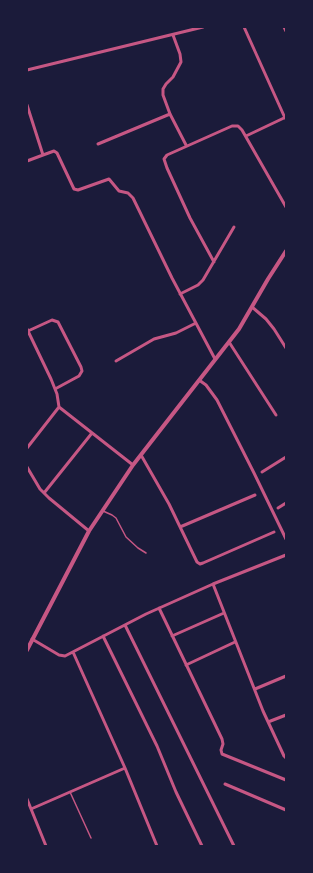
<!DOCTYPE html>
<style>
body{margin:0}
#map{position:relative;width:313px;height:873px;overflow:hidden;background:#1b1b3a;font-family:Cabin,sans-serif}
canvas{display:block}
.frame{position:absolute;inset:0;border:28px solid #1b1b3a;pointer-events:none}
</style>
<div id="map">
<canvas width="313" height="873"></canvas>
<div class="frame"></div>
</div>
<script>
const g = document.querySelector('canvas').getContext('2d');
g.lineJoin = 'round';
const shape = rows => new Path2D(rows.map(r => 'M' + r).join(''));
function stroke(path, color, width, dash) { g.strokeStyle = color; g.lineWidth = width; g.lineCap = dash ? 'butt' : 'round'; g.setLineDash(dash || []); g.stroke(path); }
stroke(shape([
 [103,511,112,515,116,518,126,537,138,548,146,553],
 [70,792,91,838]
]), '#c65784', 1.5);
stroke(shape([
 [244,27,285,118],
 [284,27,286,31],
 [173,35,180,54,181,62,173,77,166,84,163,89,163,95,170,114,186,145],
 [27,70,203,27],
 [27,105,43,155,54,151,57,153,74,189,78,190,109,179,119,191,128,193,133,198,172,278,215,359],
 [246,136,286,117],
 [98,144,170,114],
 [27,161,43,155],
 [214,262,190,218,167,168,164,159,167,155,232,126,238,126,242,130,286,207],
 [180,294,198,285,203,280,234,227],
 [252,307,266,319,274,329,286,348],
 [27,329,51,379,57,394,59,407,133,465],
 [28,331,52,320,58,322,81,367,82,371,79,376,55,389],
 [229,342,276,415],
 [116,361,154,339,176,333,196,323],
 [199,380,206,385,217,400,254,473,286,539],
 [27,448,59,407],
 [141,455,169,504,197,562,200,564,203,563,274,532],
 [27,467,40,489,49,498,89,531],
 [262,472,286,457],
 [44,493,92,433],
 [278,508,286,503],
 [180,527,255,495],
 [213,584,263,711,284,756,286,758],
 [159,608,222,739,223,744,221,750,222,754,286,780],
 [125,625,234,846],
 [103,636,157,746,176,792,202,846],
 [172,636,224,613],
 [32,639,59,655,65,656,146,614,213,584,286,555],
 [73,652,125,768,157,846],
 [186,665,235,642],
 [255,689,286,676],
 [268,722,286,715],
 [225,784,286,810],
 [27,799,46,846],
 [31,809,125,768]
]), '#c65784', 3);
stroke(shape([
 [27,650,89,531,133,465,239,329,268,279,286,251]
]), '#c65784', 4);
</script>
